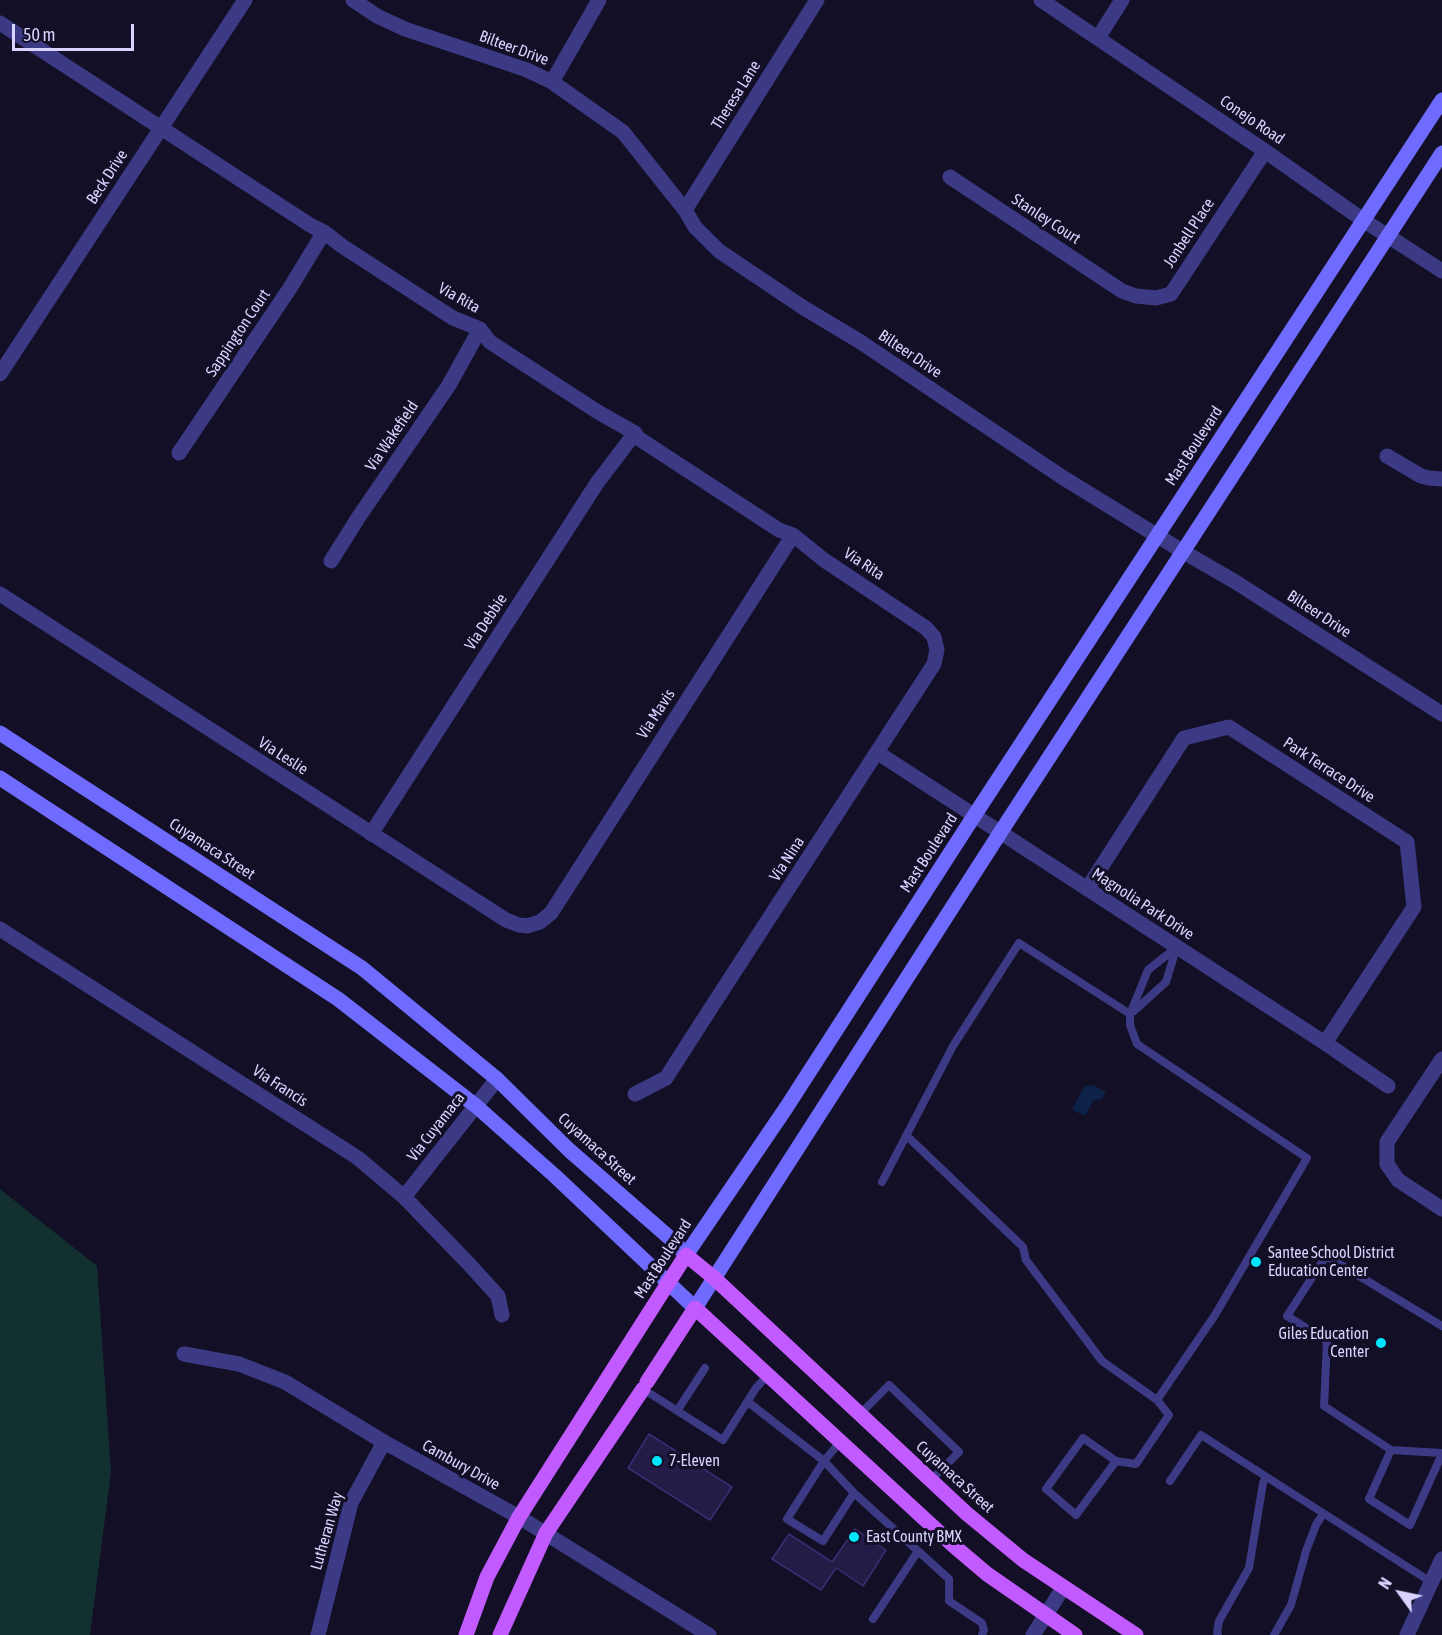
<!DOCTYPE html>
<style>
body{margin:0}
#map{position:relative;width:1442px;height:1635px;overflow:hidden;background:#130f26;font-family:"Asap Condensed",sans-serif}
canvas{display:block}
.north{position:absolute;left:1370px;top:1563px;width:60px;height:60px;-webkit-text-stroke:4px #130f26;paint-order:stroke;rotate:303deg;font-size:16px;font-weight:700;line-height:24px;text-align:center;color:#d9d4ff}
.north::after{content:'';display:block;margin:auto;width:21px;height:27px;background:#d9d4ff;clip-path:polygon(50% 0,100% 100%,50% 72%,0 100%)}
.scale{position:absolute;left:12px;top:24px;width:122px;height:27px;box-sizing:border-box;border:3px solid #d9d4ff;border-top:0;padding-left:8px;font-size:18px;line-height:21px;white-space:nowrap;color:#d9d4ff;-webkit-text-stroke:4px #130f26;paint-order:stroke}
</style>
<div id="map">
<canvas width="1442" height="1635"></canvas>
<div class="north">N</div>
<div class="scale">50 m</div>
</div>
<script>
const g = document.querySelector('canvas').getContext('2d');
g.lineJoin = 'round';
function paint(path, color) { g.fillStyle = color; g.fill(path, 'evenodd'); }
const shape = rows => new Path2D(rows.map(r => 'M' + r).join(''));
function stroke(path, color, width, dash) { g.strokeStyle = color; g.lineWidth = width; g.lineCap = dash ? 'butt' : 'round'; g.setLineDash(dash || []); g.stroke(path); }
function write(font, color, halo, rows, align = 'center') {
  g.font = font + ' "Asap Condensed",sans-serif'; g.lineWidth = 6; g.setLineDash([]); g.textBaseline = 'middle'; g.strokeStyle = halo; g.fillStyle = color; for (const [text, x, y, turn = 0] of rows) {
    g.save(); g.translate(x, y); g.rotate((+turn || 0) * Math.PI / 180); g.textAlign = isNaN(turn) ? turn : align; if (halo) g.strokeText(text, 0, 0); g.fillText(text, 0, 0); g.restore();
  }
}
paint(shape([
 [0,1189,97,1266,111,1472,90,1635,0,1635]
]), '#12302f');
paint(shape([
 [1092,1085,1106,1092,1102,1099,1093,1101,1085,1116,1072,1110,1084,1087]
]), '#0c2248');
const building = shape([
 [649,1434,732,1487,710,1520,628,1468,649,1434],
 [855,1529,886,1550,863,1586,836,1568,821,1590,772,1559,789,1534,832,1562,855,1529]
]);
paint(building, '#241b47');
stroke(building, '#3b2d73', 1.5);
stroke(shape([
 [1134,1011,1166,982,1176,949],
 [907,1136,1023,1247,1026,1260,1102,1361,1157,1400,1169,1415,1136,1464,1116,1461,1076,1515,1046,1489,1083,1438,1116,1461],
 [882,1182,953,1046,1019,943,1130,1014],
 [1442,1326,1326,1256,1287,1316,1327,1341,1324,1406,1391,1450,1442,1453],
 [643,1389,723,1440,756,1388,767,1376],
 [1157,1400,1215,1315,1307,1158,1137,1044,1130,1025,1130,1014,1148,970,1177,947],
 [748,1402,824,1461,840,1442],
 [677,1411,705,1368],
 [860,1414,889,1385,959,1452,931,1480],
 [1391,1450,1369,1499,1410,1525,1442,1454],
 [824,1461,854,1493,823,1541,787,1519,824,1461],
 [1170,1481,1201,1435,1431,1582],
 [854,1493,949,1579,949,1601,982,1623,984,1630,982,1635],
 [873,1619,918,1551],
 [1218,1635,1217,1633,1219,1621,1249,1568,1263,1483,1266,1477],
 [1274,1635,1291,1605,1306,1551,1316,1525,1323,1514]
]), '#3d3a85', 8);
stroke(shape([
 [1041,0,1265,151,1363,220,1442,271],
 [0,23,310,225,324,232,342,246,453,318,480,329,490,342,598,412,635,433,638,438,779,530,793,535,824,560,926,628,934,637,937,650,934,664,709,1011,666,1078,635,1094],
 [1098,38,1122,0],
 [552,82,599,0],
 [950,177,1122,291,1136,296,1156,298,1171,294,1265,151],
 [685,210,817,0],
 [0,374,245,0],
 [179,453,290,288,324,232],
 [1387,456,1421,476,1429,478,1442,479],
 [1182,551,1234,581,1442,714],
 [331,561,358,518,449,385,480,329],
 [0,594,506,920,519,925,527,926,540,922,551,913,793,535],
 [878,753,1325,1043,1388,1086],
 [371,834,597,483,635,433],
 [1087,889,1184,738,1229,727,1407,842,1414,907,1325,1043],
 [0,929,358,1158,404,1197,468,1263,498,1296,502,1315],
 [1442,1059,1387,1142,1387,1164,1398,1180,1442,1209],
 [404,1197,497,1079],
 [184,1354,239,1364,285,1382,384,1442,519,1517,709,1635],
 [318,1635,351,1503,384,1442],
 [1033,1635,1063,1588]
]), '#3d3a85', 15);
stroke(shape([
 [353,0,377,16,405,29,527,70,552,82,623,132,685,210,695,227,719,251,804,308,859,341,1062,477,1182,551],
 [1407,1635,1442,1559]
]), '#3d3a85', 15);
stroke(shape([
 [0,733,362,968,497,1079,569,1150,671,1239,686,1255,786,1108,974,816,1442,100],
 [0,778,338,999,476,1106,555,1176,695,1308,1000,833,1442,153]
]), '#6f6bff', 15);
stroke(shape([
 [647,1382,695,1308,954,1546,987,1574,1075,1635],
 [466,1635,487,1577,519,1517,686,1255,713,1277,966,1513,1023,1560,1136,1635],
 [500,1635,546,1533,643,1389]
]), '#c25bff', 15);
for (const [x, y, r, color] of [
 [1256,1262,6,"#00e5ff"],
 [1381,1343,6,"#00e5ff"],
 [657,1461,6,"#00e5ff"],
 [854,1537,6,"#00e5ff"]
]) { const dot = new Path2D(); dot.arc(x, y, r, 0, 2 * Math.PI); g.fillStyle = color; g.fill(dot); stroke(dot, '#130f26', 2); }
write('16px', '#d9d4ff', '#130f26', [
 ["Bilteer Drive",514,48,20],
 ["Theresa Lane",736,95,-58],
 ["Conejo Road",1252,120,34],
 ["Beck Drive",107,177,-57],
 ["Stanley Court",1046,219,33],
 ["Jonbell Place",1189,233,-57],
 ["Via Rita",459,298,29],
 ["Sappington Court",238,333,-56],
 ["Bilteer Drive",910,354,34],
 ["Via Wakefield",392,436,-56],
 ["Mast Boulevard",1194,446,-57],
 ["Via Rita",864,564,33],
 ["Bilteer Drive",1319,614,33],
 ["Via Debbie",486,622,-57],
 ["Via Mavis",656,714,-57],
 ["Via Leslie",283,756,33],
 ["Park Terrace Drive",1329,770,33],
 ["Cuyamaca Street",212,849,33],
 ["Mast Boulevard",929,853,-57],
 ["Via Nina",787,859,-57],
 ["Magnolia Park Drive",1143,904,33],
 ["Via Francis",280,1086,33],
 ["Via Cuyamaca",436,1127,-52],
 ["Cuyamaca Street",597,1149,42],
 ["Mast Boulevard",663,1259,-57],
 ["Cambury Drive",461,1465,29],
 ["Cuyamaca Street",955,1477,42],
 ["Lutheran Way",327,1531,-74]
]);
write('16px', '#d9d4ff', '#130f26', [
 ["Santee School District",1268,1253],
 ["Education Center",1268,1271],
 ["Giles Education",1369,1334,"right"],
 ["Center",1369,1352,"right"],
 ["7-Eleven",669,1461],
 ["East County BMX",866,1537]
], 'left');
</script>
